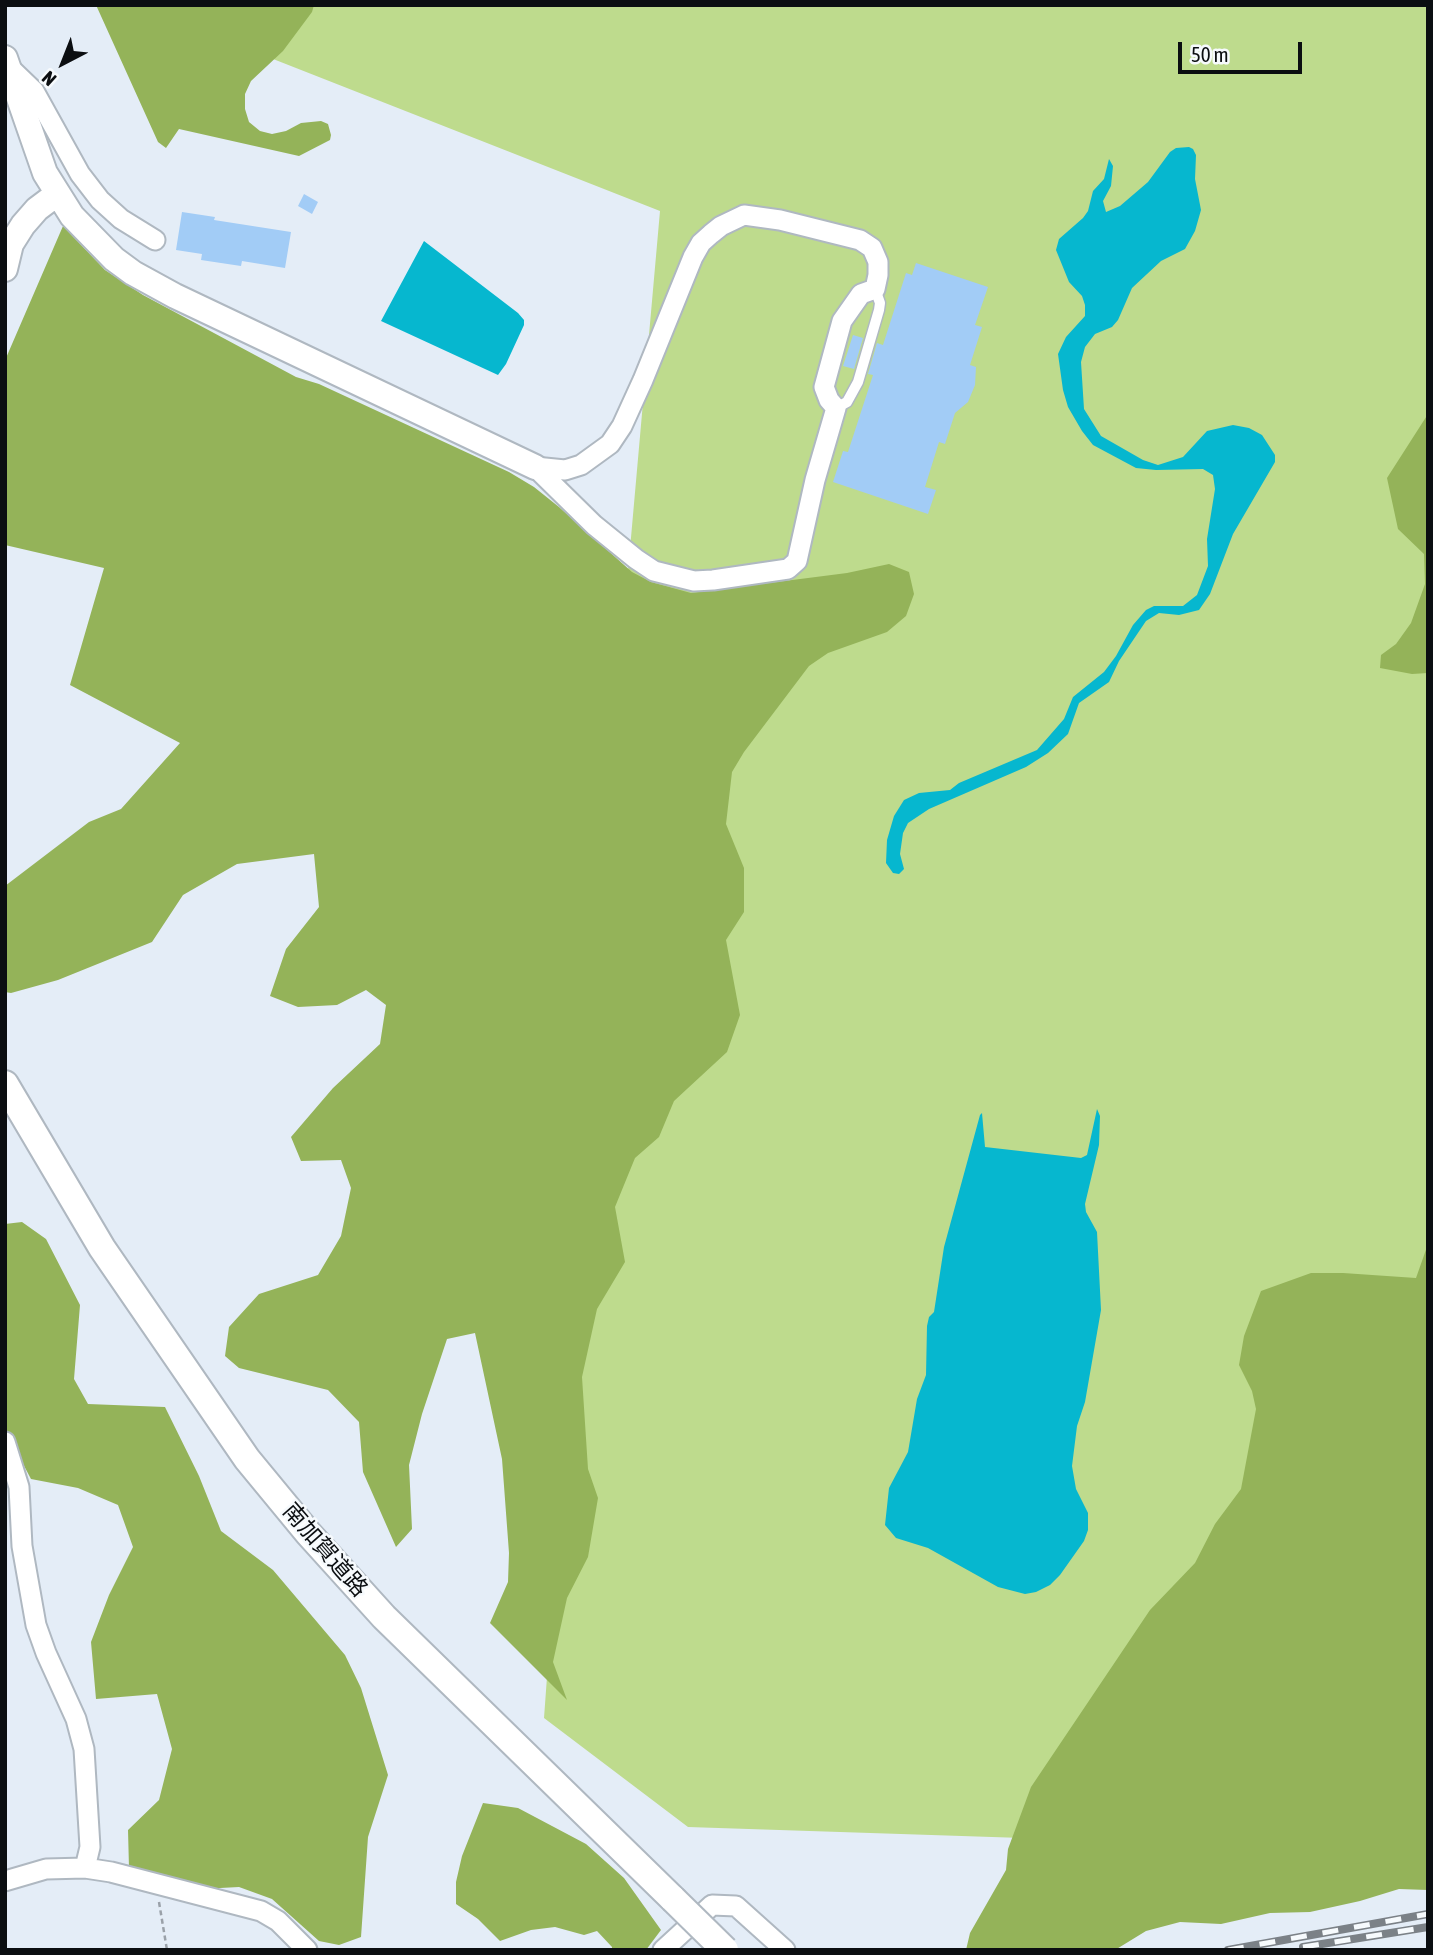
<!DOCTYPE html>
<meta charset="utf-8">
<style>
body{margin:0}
#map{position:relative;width:1433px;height:1955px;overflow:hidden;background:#e4edf7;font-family:"Asap Condensed",sans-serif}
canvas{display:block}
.frame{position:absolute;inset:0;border:7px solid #0b0e11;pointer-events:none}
.north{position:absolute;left:28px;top:28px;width:70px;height:70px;-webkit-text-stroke:5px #f6fafd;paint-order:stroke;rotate:222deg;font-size:19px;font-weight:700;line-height:28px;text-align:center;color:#0b0e11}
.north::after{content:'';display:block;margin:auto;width:24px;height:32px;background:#0b0e11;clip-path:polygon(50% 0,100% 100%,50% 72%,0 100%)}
.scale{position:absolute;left:1178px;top:42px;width:124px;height:32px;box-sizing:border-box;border:4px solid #0b0e11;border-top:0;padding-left:9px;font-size:21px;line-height:24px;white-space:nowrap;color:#0b0e11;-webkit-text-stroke:5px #f6fafd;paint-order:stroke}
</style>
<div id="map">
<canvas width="1433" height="1955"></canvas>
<div class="frame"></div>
<div class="north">N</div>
<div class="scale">50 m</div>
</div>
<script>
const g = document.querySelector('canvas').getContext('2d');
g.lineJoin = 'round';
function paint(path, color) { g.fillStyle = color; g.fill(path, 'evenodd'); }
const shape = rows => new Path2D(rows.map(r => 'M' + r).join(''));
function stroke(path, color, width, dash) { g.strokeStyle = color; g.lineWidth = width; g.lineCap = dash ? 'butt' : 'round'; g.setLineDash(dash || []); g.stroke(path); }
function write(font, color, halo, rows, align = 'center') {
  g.font = font + ' "Asap Condensed","Noto Sans JP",sans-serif'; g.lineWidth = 5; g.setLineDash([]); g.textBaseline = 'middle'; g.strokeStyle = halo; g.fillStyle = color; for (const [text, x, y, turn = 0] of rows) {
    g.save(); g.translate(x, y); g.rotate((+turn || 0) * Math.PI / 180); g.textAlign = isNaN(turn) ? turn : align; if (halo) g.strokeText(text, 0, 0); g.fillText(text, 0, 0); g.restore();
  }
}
paint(shape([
 [156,5,1428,5,1428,1726,1205,1844,688,1827,544,1718,625,605,660,211,156,13]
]), '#bedb8d');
paint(shape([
 [96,5,314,5,312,12,283,51,251,81,245,94,245,109,249,122,260,131,272,134,286,131,301,123,321,121,328,124,331,135,330,140,299,156,179,129,166,148,158,142],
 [63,226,105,270,143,295,296,377,319,384,509,472,534,487,559,507,632,572,651,582,691,593,847,573,889,564,909,572,914,594,906,616,887,632,828,653,809,666,744,752,732,772,726,824,744,868,744,912,726,940,740,1015,727,1052,674,1101,659,1137,635,1158,615,1207,625,1262,597,1309,582,1377,588,1469,598,1498,588,1557,567,1598,553,1662,567,1700,490,1623,508,1582,509,1553,502,1459,475,1333,447,1339,422,1414,409,1465,412,1529,396,1547,363,1472,359,1422,328,1390,239,1368,225,1356,229,1327,259,1294,318,1275,341,1236,351,1188,341,1160,301,1161,291,1137,333,1088,380,1044,386,1005,366,990,337,1005,298,1007,270,996,286,949,319,907,314,854,237,864,183,895,152,942,58,980,11,993,5,992,5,886,89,822,121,809,180,743,70,685,104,568,5,545,6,358],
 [1428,414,1428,673,1412,674,1380,668,1381,655,1396,644,1411,623,1425,584,1424,554,1398,529,1387,478],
 [22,1222,46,1239,80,1305,74,1379,88,1404,165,1407,199,1476,221,1531,273,1570,345,1655,361,1688,388,1775,368,1837,361,1937,339,1945,319,1941,272,1899,239,1887,201,1889,129,1868,128,1830,159,1800,172,1749,157,1694,96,1699,91,1642,109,1595,133,1547,118,1505,78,1488,31,1479,5,1430,5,1224],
 [1428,1244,1428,1890,1399,1889,1360,1901,1310,1912,1270,1913,1221,1924,1180,1922,1146,1931,1115,1950,966,1950,970,1933,1006,1870,1008,1849,1031,1787,1150,1610,1195,1563,1215,1524,1241,1489,1256,1409,1252,1391,1239,1365,1244,1336,1261,1291,1311,1273,1343,1273,1416,1278],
 [483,1803,518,1808,586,1844,624,1878,661,1930,646,1950,612,1950,612,1947,597,1931,584,1935,555,1927,531,1930,500,1941,478,1919,456,1904,456,1882,462,1856]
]), '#94b359');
paint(shape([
 [1189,147,1193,149,1196,155,1195,179,1201,210,1195,231,1185,249,1161,261,1132,288,1118,320,1112,327,1095,334,1085,347,1081,362,1084,409,1101,436,1143,460,1158,465,1183,457,1207,431,1233,425,1249,428,1262,435,1275,455,1275,462,1233,534,1210,594,1199,610,1179,615,1159,613,1146,621,1119,661,1109,682,1079,703,1068,734,1048,753,1026,767,929,809,908,823,903,833,900,854,904,869,899,874,893,873,886,863,887,840,894,816,904,800,919,793,950,790,959,783,1037,750,1064,719,1073,697,1104,672,1116,656,1133,625,1146,610,1154,606,1183,606,1197,595,1208,566,1207,539,1215,489,1213,475,1203,469,1156,470,1136,468,1093,445,1082,431,1068,407,1063,390,1058,354,1066,337,1085,316,1085,305,1082,296,1069,282,1056,250,1059,239,1083,218,1088,211,1093,191,1104,179,1109,159,1113,166,1111,186,1103,201,1106,212,1120,206,1148,182,1170,152,1176,148],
 [424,241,518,313,524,320,524,325,506,364,498,375,381,321],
 [1097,1109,1100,1116,1099,1145,1085,1204,1086,1212,1097,1232,1101,1310,1085,1402,1077,1426,1072,1466,1076,1489,1088,1513,1088,1530,1084,1541,1060,1575,1050,1585,1036,1592,1025,1594,998,1587,928,1548,896,1538,885,1525,889,1488,908,1452,917,1399,926,1375,927,1326,929,1317,934,1312,944,1247,980,1115,982,1113,985,1147,1081,1158,1087,1155]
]), '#06b7cf');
paint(shape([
 [304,194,318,202,312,214,298,206],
 [182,212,215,217,214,220,291,232,285,268,242,261,241,266,201,260,202,254,176,250],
 [916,263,988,287,975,325,982,327,970,365,976,367,975,385,968,402,955,413,945,444,939,442,925,487,936,490,928,514,833,482,843,451,848,452,873,375,868,374,877,343,883,345,906,273,912,275],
 [853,335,863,338,854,369,843,366]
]), '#a2ccf6');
const service = shape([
 [836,408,847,402,858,382,879,310,880,303,875,289]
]);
const minor = shape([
 [9,67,34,91,80,174,100,200,121,219,155,240],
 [744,215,780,220,860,240,872,248,878,262,878,275,875,289,861,294,842,321,824,387,829,400,836,408,815,480,797,561,788,569,713,580,694,581,654,571,636,559,594,525,535,467,565,470,581,465,610,444,622,426,643,380,693,257,701,243,711,234,721,226,744,215],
 [5,1442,19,1487,22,1546,36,1625,46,1653,76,1719,84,1749,90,1847,85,1868],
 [5,1881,46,1869,85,1868,111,1872,261,1911,278,1921,307,1950],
 [663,1950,712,1905,736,1906,785,1950]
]);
const tertiary = shape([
 [5,58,45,173,72,216,114,259,133,273,175,296,535,467],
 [5,269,11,244,23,225,37,209,57,194]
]);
const secondary = shape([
 [5,1084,102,1248,247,1459,308,1533,384,1617,673,1899]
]);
stroke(service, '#afb8c1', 13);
stroke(minor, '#afb8c1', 23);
stroke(tertiary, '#afb8c1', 28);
stroke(secondary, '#afb8c1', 30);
stroke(shape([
 [159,1902,167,1950]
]), '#9aa1a9', 2.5, [5, 3.5]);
stroke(service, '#fff', 10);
stroke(minor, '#fff', 19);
stroke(tertiary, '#fff', 24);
stroke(secondary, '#fff', 26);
const rail = shape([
 [1303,1947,1428,1927],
 [1228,1950,1428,1914]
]);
stroke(rail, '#7b8187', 8);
stroke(rail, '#f6fafd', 5, [16]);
const secondaryBridge = shape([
 [673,1899,725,1950]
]);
stroke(secondaryBridge, '#afb8c1', 30, []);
stroke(secondaryBridge, '#fff', 26);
write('23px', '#0b0e11', '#f6fafd', [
 ["南加賀道路",325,1550,49]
]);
</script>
